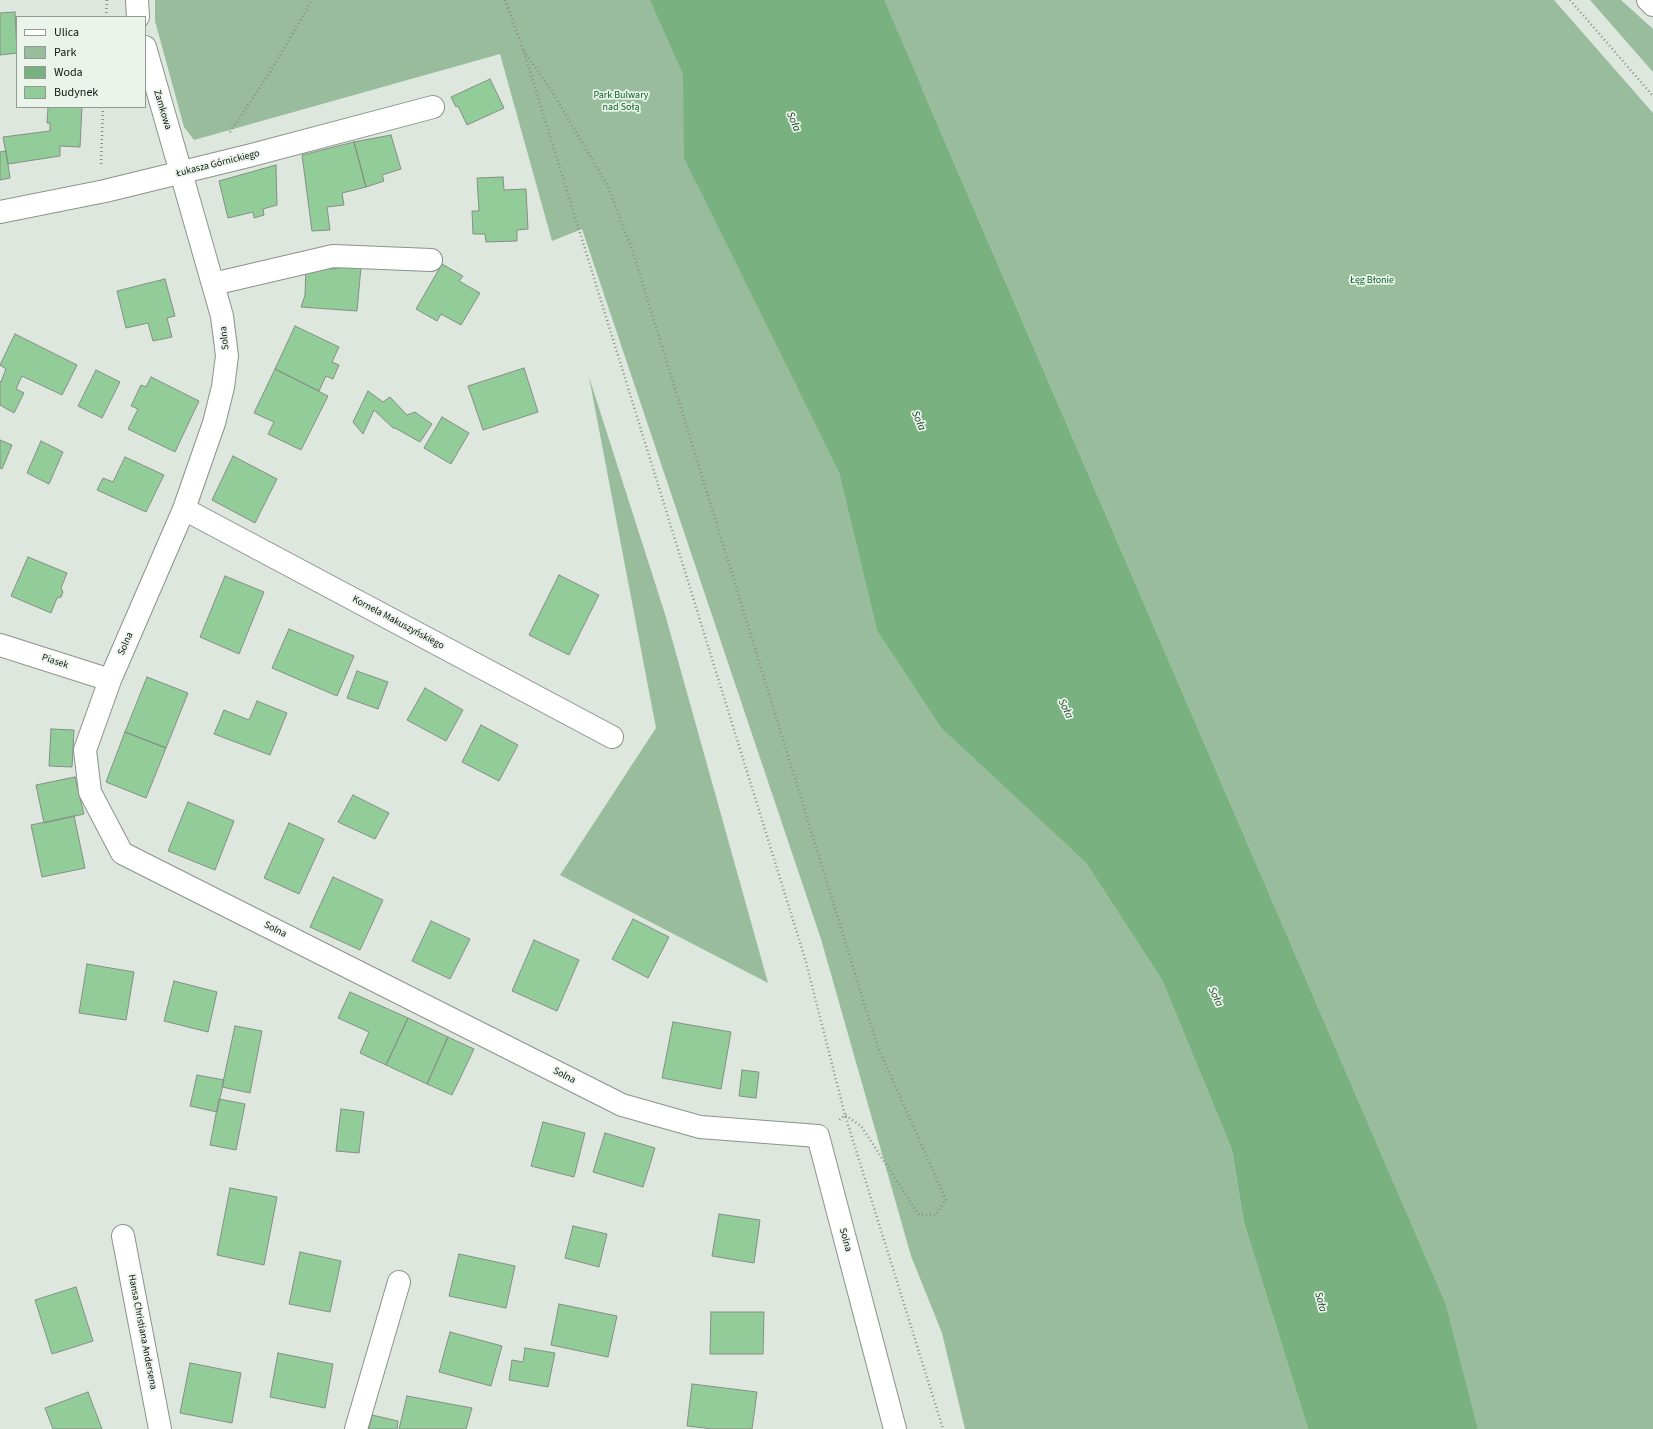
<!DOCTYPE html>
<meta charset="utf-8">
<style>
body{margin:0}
#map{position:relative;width:1653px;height:1429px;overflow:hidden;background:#dde7de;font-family:"Source Sans 3",sans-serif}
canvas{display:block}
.legend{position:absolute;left:16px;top:16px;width:130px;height:92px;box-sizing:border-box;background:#eaf4eb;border:1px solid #939a94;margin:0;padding:5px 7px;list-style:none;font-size:12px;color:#111411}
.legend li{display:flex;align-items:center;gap:8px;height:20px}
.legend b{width:20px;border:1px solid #939a94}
</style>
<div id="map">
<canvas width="1653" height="1429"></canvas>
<ul class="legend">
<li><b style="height:5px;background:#fff"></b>Ulica</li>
<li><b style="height:11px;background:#99bc9c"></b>Park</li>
<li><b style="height:11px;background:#79b280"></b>Woda</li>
<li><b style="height:11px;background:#92cc98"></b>Budynek</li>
</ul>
</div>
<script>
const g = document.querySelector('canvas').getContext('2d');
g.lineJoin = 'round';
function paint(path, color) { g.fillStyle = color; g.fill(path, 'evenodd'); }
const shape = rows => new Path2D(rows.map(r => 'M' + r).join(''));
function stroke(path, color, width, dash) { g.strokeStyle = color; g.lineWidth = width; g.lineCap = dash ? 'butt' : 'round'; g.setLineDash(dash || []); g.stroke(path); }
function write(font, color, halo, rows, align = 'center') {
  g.font = font + ' "Source Sans 3",sans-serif'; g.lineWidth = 3.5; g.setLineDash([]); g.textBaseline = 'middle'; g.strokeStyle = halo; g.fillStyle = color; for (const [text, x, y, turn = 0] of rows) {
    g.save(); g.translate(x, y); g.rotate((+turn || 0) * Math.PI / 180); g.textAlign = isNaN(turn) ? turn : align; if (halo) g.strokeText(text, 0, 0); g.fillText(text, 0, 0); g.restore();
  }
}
paint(shape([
 [155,0,1554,0,1653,113,1653,1429,1478,1429,1446,1304,922,88,696,182,839,473,877,631,941,728,1086,863,1162,980,1232,1150,1244,1223,1308,1429,965,1429,942,1333,911,1256,821,939,582,229,552,241,500,54,194,140,184,127,155,21],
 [1590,0,1621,0,1653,29,1653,72],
 [589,377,665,614,768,983,560,875,656,728]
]), '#99bc9c');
paint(shape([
 [650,0,884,0,1446,1304,1478,1429,1308,1429,1244,1223,1232,1150,1162,980,1086,863,941,728,877,631,839,473,684,158,683,74]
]), '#79b280');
const building = shape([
 [15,12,17,53,0,55,0,13,15,12],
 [490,79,504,108,467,125,458,106,456,107,451,97,490,79],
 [48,107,82,107,80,147,60,146,60,156,8,164,3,137,50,131,50,123,47,123,48,107],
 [391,135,401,169,382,175,384,181,366,187,354,142,391,135],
 [354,142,366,187,342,193,344,205,327,207,330,230,312,231,302,155,354,142],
 [6,151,10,178,0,180,0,152,6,151],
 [276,165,277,205,263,209,264,215,254,218,253,212,228,218,219,181,276,165],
 [503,177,504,190,526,189,528,229,517,230,517,241,486,242,485,234,473,234,472,211,479,211,477,178,503,177],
 [442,264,463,276,459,281,480,293,461,325,441,314,437,321,416,309,442,264],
 [337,266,361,267,357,311,301,307,305,295,306,267,336,269,337,266],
 [165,279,175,316,167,318,172,337,153,341,148,323,126,328,117,291,165,279],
 [295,326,339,347,332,362,339,365,333,379,326,376,319,391,275,369,295,326],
 [15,334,77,365,62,395,22,376,16,389,24,393,14,413,0,405,0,381,1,382,6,369,0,365,15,334],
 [524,368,538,412,483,430,468,386,524,368],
 [275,369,328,396,301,450,268,434,274,422,254,413,275,369],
 [96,370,120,382,102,418,78,406,96,370],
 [151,377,199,401,175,452,128,429,138,409,131,406,141,385,146,387,151,377],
 [368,391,383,402,390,397,407,415,415,412,432,424,420,442,395,428,393,428,374,410,363,434,353,422,368,391],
 [442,417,469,433,451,464,424,448,442,417],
 [0,440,12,445,2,469,0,468,0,440],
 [41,441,63,452,49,484,27,473,41,441],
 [233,456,277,479,255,523,212,500,233,456],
 [125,457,164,475,146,512,97,490,103,478,113,482,125,457],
 [28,557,67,573,61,588,63,592,61,597,57,598,51,613,11,596,28,557],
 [559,575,599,595,569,655,529,635,559,575],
 [225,576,264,592,239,654,200,637,225,576],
 [289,629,354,656,337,696,272,668,289,629],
 [357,671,388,682,378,709,347,698,357,671],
 [147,677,188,693,166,748,125,732,147,677],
 [425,688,463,710,446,741,407,720,425,688],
 [257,701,287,713,270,755,214,734,224,710,249,720,257,701],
 [481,725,518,745,499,781,462,762,481,725],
 [51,729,74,730,72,767,49,766,51,729],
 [125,732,166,748,146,798,106,782,125,732],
 [75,777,84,814,44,823,36,785,75,777],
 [353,795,389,813,375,839,338,822,353,795],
 [188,802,234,821,215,870,168,851,188,802],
 [74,816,85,868,42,877,31,825,74,816],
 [289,823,324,839,299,894,264,878,289,823],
 [333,877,383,900,360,950,310,927,333,877],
 [633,919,669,937,648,978,612,959,633,919],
 [431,921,470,939,450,979,412,961,431,921],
 [534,940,579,960,557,1011,512,991,534,940],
 [87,964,134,972,126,1020,79,1013,87,964],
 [174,981,217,992,208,1032,164,1021,174,981],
 [350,992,408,1018,386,1065,360,1053,369,1032,338,1018,350,992],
 [408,1018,448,1037,427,1084,386,1065,408,1018],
 [673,1022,731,1032,721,1089,662,1078,673,1022],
 [235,1026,262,1031,250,1093,222,1087,235,1026],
 [448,1037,474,1049,452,1095,427,1084,448,1037],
 [742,1070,759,1072,756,1098,739,1096,742,1070],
 [197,1075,224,1080,217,1112,190,1106,197,1075],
 [219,1099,245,1104,236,1150,210,1145,219,1099],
 [341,1109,364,1112,359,1153,336,1151,341,1109],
 [543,1122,585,1133,574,1177,531,1166,543,1122],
 [605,1133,655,1148,643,1187,593,1172,605,1133],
 [230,1188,277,1197,264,1265,217,1255,230,1188],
 [719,1214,760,1220,754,1263,712,1256,719,1214],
 [573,1226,607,1234,599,1267,565,1258,573,1226],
 [300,1252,341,1261,330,1312,289,1304,300,1252],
 [459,1254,515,1266,506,1308,449,1296,459,1254],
 [76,1287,93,1341,52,1354,35,1300,76,1287],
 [559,1304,617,1316,608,1357,551,1345,559,1304],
 [711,1312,764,1312,763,1354,710,1354,711,1312],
 [450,1332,502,1346,491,1386,439,1372,450,1332],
 [525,1348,555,1353,548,1387,509,1380,512,1360,523,1362,525,1348],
 [278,1353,333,1364,325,1408,270,1397,278,1353],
 [190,1363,241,1373,232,1423,180,1413,190,1363],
 [692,1384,757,1392,752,1429,713,1429,687,1426,692,1384],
 [88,1392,102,1429,53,1429,45,1408,88,1392],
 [407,1396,472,1408,466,1429,399,1429,407,1396],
 [372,1415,398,1421,397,1429,369,1429,372,1415]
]);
paint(building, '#92cc98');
stroke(building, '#858e86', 1);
const minor = shape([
 [137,0,138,17],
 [1648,0,1653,5],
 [145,47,222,316,227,356,223,387,214,423,184,509,110,680,85,750,90,792,122,853,622,1105,700,1127,818,1136,895,1429],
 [0,212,105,191,248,156,433,107],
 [213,284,333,256,431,260],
 [184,509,612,737],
 [0,645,110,680],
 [123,1236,160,1429],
 [356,1429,399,1282]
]);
stroke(minor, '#8a938b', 24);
stroke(shape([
 [505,0,523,49,806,962,845,1115,943,1429],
 [1570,0,1653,96],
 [106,17,107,0],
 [524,51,553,93,607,185,632,249,877,1045,946,1200,936,1215,919,1215,861,1126,845,1115,839,1120],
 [230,132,270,72,312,0],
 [101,164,103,107]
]), '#89908a', 2.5, [1, 3]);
stroke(minor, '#fff', 22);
write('10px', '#096324', '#eaf4eb', [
 ["Park Bulwary",621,96],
 ["nad Sołą",621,108],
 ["Łęg Błonie",1372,281]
]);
write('10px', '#111411', '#eaf4eb', [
 ["Zamkowa",162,110,73],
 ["Łukasza Górnickiego",218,164,-14],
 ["Solna",225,338,-96],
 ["Kornela Makuszyńskiego",398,623,28],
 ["Solna",126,644,-67],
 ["Piasek",55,662,18],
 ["Solna",275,930,27],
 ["Solna",564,1076,27],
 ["Solna",845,1240,75],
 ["Hansa Christiana Andersena",142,1332,79]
]);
write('italic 11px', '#113b19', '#eaf4eb', [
 ["Soła",793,122,67],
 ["Soła",918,421,67],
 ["Soła",1065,709,63],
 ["Soła",1215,997,63],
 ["Soła",1320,1302,74]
]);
</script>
